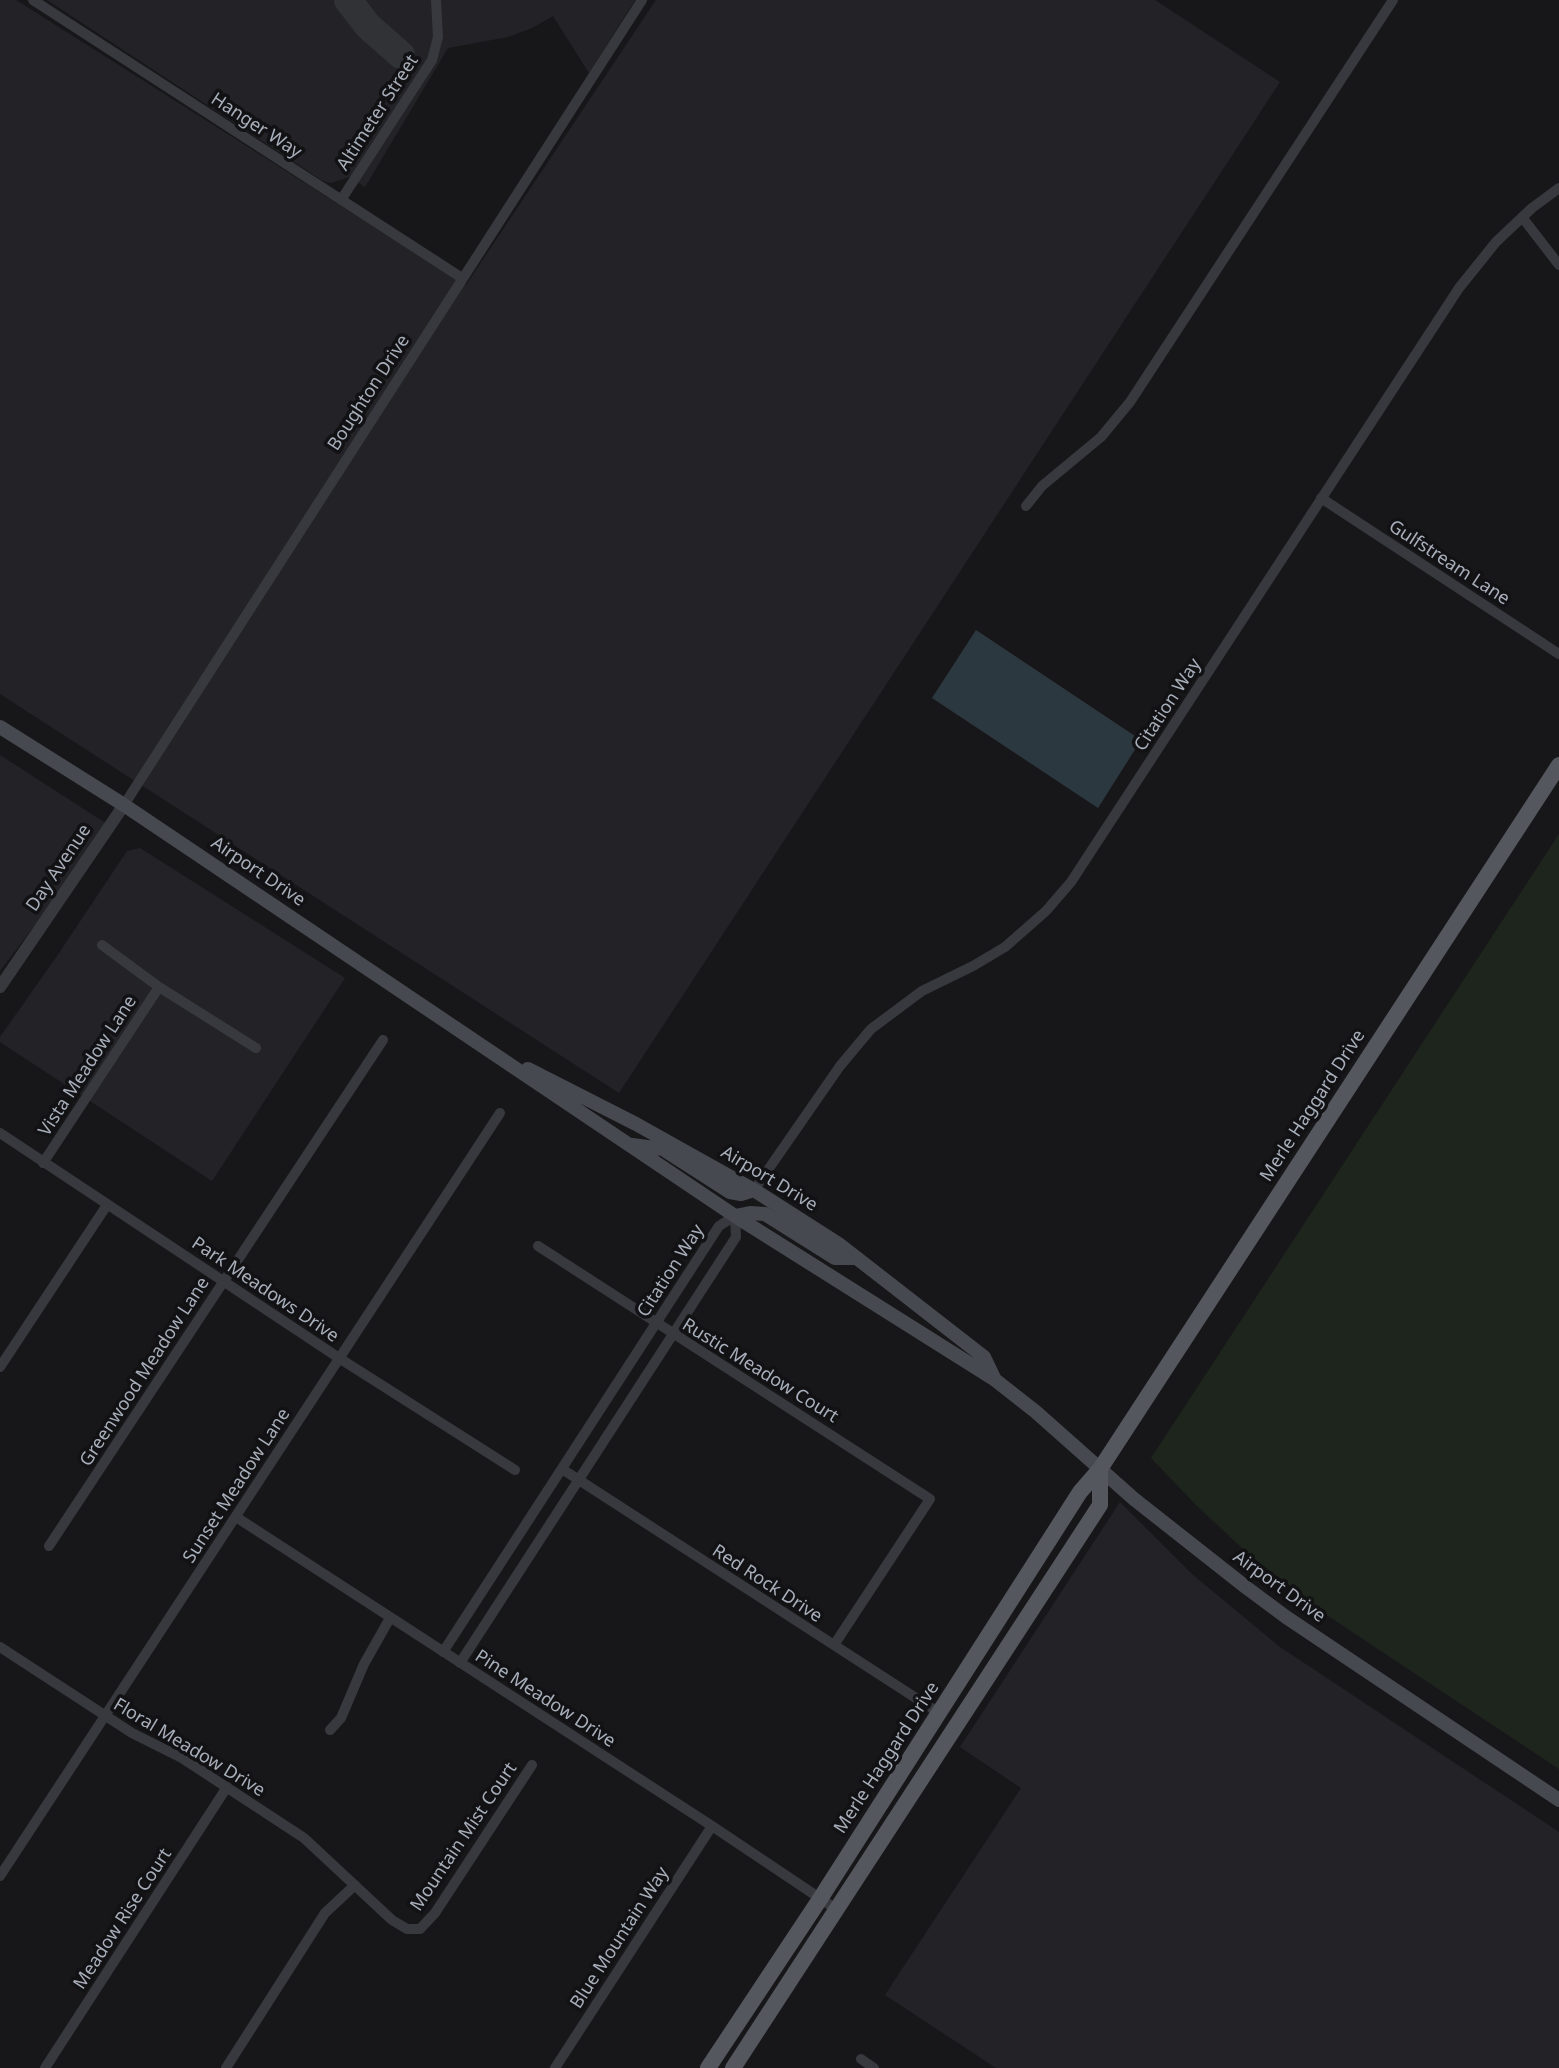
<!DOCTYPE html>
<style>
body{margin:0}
canvas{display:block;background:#171719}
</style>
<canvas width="1559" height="2068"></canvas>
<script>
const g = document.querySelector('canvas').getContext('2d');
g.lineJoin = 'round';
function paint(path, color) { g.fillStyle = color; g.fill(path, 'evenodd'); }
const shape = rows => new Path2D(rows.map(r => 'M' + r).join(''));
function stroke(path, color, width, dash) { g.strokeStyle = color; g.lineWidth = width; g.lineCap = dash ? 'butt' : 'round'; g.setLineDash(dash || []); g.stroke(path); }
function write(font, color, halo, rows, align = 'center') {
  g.font = font + ' "Noto Sans",sans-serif'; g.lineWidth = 7; g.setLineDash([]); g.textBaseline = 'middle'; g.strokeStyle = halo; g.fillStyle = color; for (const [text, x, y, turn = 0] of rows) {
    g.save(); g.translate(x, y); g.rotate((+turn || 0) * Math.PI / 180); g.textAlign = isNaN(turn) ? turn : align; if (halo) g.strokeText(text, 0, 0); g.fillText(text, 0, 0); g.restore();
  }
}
paint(shape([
 [0,0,16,0,466,285,656,0,1155,0,1280,82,619,1093,0,694],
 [47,0,635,0,589,73,553,16,532,28,508,37,448,48,365,187,349,177,331,183,323,181],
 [0,755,110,826,0,971],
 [140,848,345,978,212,1181,0,1042,0,1037,57,956,127,851],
 [1120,1502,1193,1575,1280,1647,1559,1832,1559,2068,996,2068,885,1995,1021,1788,960,1747]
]), '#232327');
paint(shape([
 [1559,834,1559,1769,1310,1604,1243,1549,1196,1505,1151,1458]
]), '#1d251d');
paint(shape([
 [976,630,1141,740,1098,808,932,698]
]), '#2c383f');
stroke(shape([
 [348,0,368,26,401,55]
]), '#313236', 28);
stroke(shape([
 [33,0,462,278],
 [341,200,432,60,438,37,436,0],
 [1522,217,1559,265],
 [1321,498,1559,654],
 [1026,506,1042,486,1101,437,1130,402,1393,0],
 [124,805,642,0],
 [102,945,159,987,256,1048],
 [0,1133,339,1358,515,1470],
 [43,1163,159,987],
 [754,1190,840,1066,871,1029,922,991,973,966,1005,947,1046,911,1071,882,1459,288,1496,242,1532,208,1559,188],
 [538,1246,930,1499,834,1645],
 [0,1367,107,1205],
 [562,1469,939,1713],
 [236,1517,712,1826,836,1909],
 [49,1546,383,1040],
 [0,1647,132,1733,182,1758,304,1838,392,1920,407,1929,420,1929,435,1913,532,1765],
 [443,1652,719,1226,735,1216],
 [460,1663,736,1237,735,1216],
 [330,1730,341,1718,364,1664,390,1618],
 [0,1876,500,1113],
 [861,2059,874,2068],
 [45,2068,227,1787],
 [226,2068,325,1913,355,1885],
 [555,2068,712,1826]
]), '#38393f', 10);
stroke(shape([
 [0,987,124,805]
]), '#38393f', 12);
stroke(shape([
 [0,727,124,805,735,1216,994,1379,1036,1412,1134,1499,1247,1588,1286,1617,1559,1800],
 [528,1069,636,1124,754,1190,840,1245,984,1357,994,1378],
 [632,1145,663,1149,730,1192,741,1194,754,1190],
 [735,1216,750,1213,765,1214,835,1258,857,1258]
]), '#46494f', 14);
stroke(shape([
 [708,2068,820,1899,1080,1492,1100,1469,1559,765],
 [733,2068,1100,1505,1100,1469]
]), '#54575e', 16);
write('18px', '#a8afba', '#121215', [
 ["Altimeter Street",378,113,-57],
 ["Hanger Way",256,126,33],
 ["Boughton Drive",369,393,-57],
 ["Gulfstream Lane",1449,563,33],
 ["Citation Way",1168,705,-57],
 ["Day Avenue",59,868,-56],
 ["Airport Drive",258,872,34],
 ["Vista Meadow Lane",88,1066,-57],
 ["Merle Haggard Drive",1313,1106,-57],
 ["Airport Drive",769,1179,31],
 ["Citation Way",671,1271,-57],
 ["Park Meadows Drive",265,1290,34],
 ["Rustic Meadow Court",760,1371,32],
 ["Greenwood Meadow Lane",145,1372,-57],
 ["Sunset Meadow Lane",237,1486,-57],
 ["Red Rock Drive",767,1584,33],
 ["Airport Drive",1279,1587,36],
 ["Pine Meadow Drive",545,1699,33],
 ["Floral Meadow Drive",189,1748,31],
 ["Merle Haggard Drive",887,1758,-57],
 ["Mountain Mist Court",464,1837,-56],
 ["Meadow Rise Court",123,1919,-57],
 ["Blue Mountain Way",620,1938,-57]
]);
</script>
